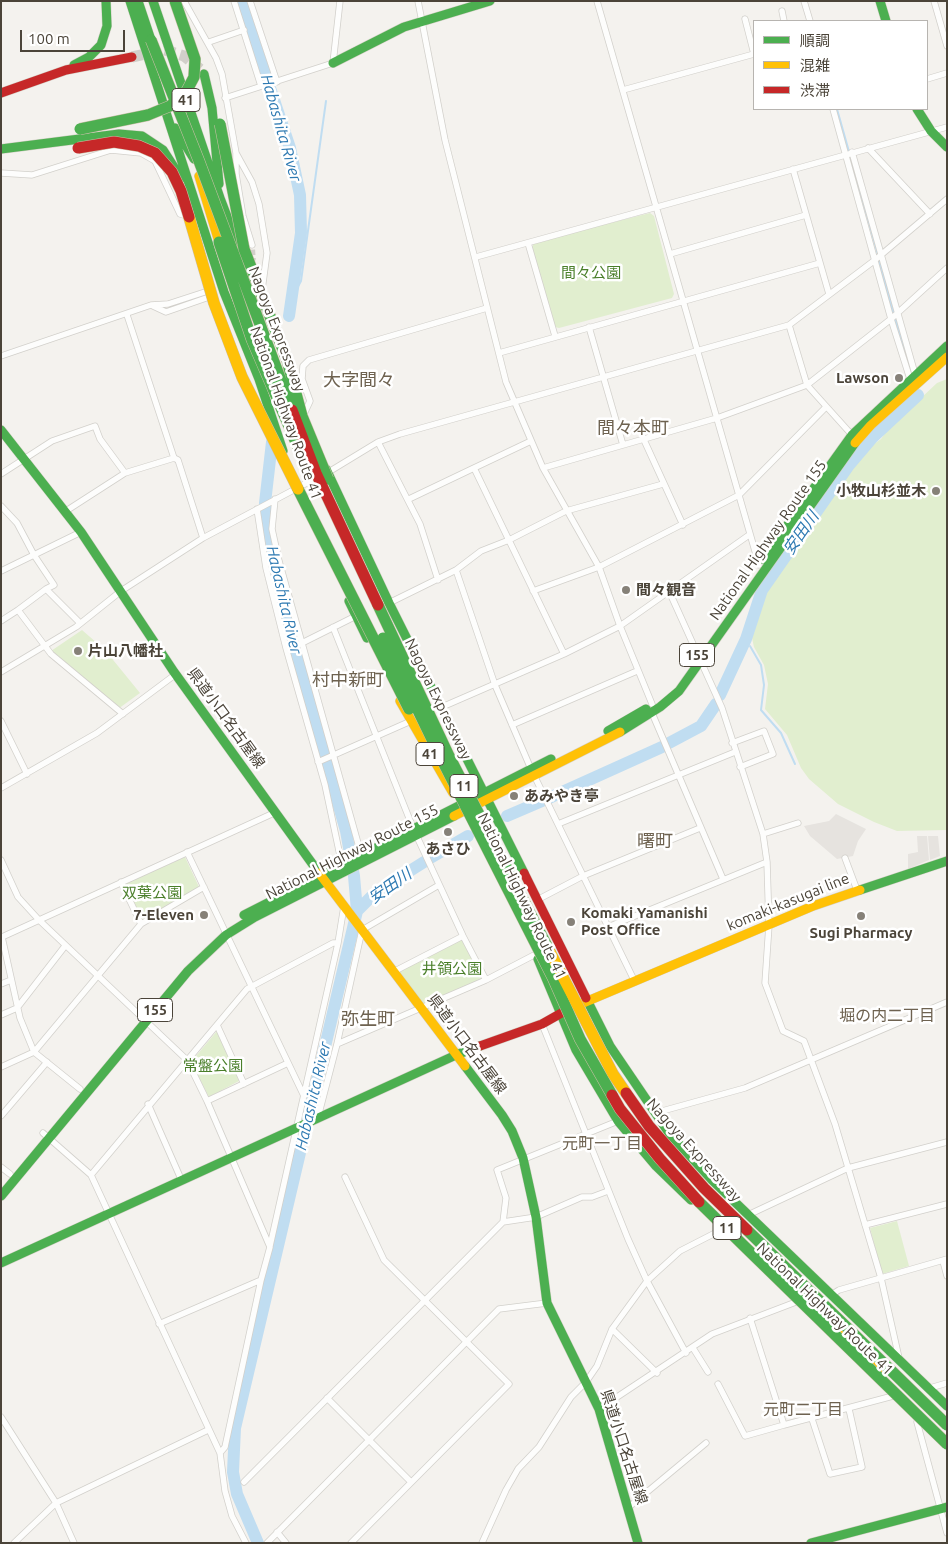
<!DOCTYPE html>
<meta charset="utf-8">
<style>
body{margin:0}
#map{position:relative;width:948px;height:1544px;overflow:hidden;background:#f4f2ee;font-family:Ubuntu,"Noto Sans JP",sans-serif}
canvas{display:block}
.frame{position:absolute;inset:0;border:2px solid #4b4439;pointer-events:none}
.legend{position:absolute;left:753px;top:20px;width:175px;height:90px;box-sizing:border-box;background:#fff;border:1px solid #b7b4b0;margin:0;padding:6px 9px;list-style:none;font-size:15px;color:#4b4439}
.legend li{display:flex;align-items:center;gap:10px;height:25px}
.legend b{width:25px;border:1px solid #b7b4b0}
.scale{position:absolute;left:20px;top:30px;width:105px;height:22px;box-sizing:border-box;border:2px solid #4b4439;border-top:0;padding-left:6px;font-size:15px;line-height:18px;white-space:nowrap;color:#4b4439;-webkit-text-stroke:4px #fff;paint-order:stroke}
</style>
<div id="map">
<canvas width="948" height="1544"></canvas>
<div class="frame"></div>
<ul class="legend">
<li><b style="height:6px;background:#4caf50"></b>順調</li>
<li><b style="height:6px;background:#ffc107"></b>混雑</li>
<li><b style="height:6px;background:#c62828"></b>渋滞</li>
</ul>
<div class="scale">100 m</div>
</div>
<script>
const g = document.querySelector('canvas').getContext('2d');
g.lineJoin = 'round';
function paint(path, color) { g.fillStyle = color; g.fill(path, 'evenodd'); }
const shape = rows => new Path2D(rows.map(r => 'M' + r).join(''));
function stroke(path, color, width, dash) { g.strokeStyle = color; g.lineWidth = width; g.lineCap = dash ? 'butt' : 'round'; g.setLineDash(dash || []); g.stroke(path); }
function write(font, color, halo, rows, align = 'center') {
  g.font = font + ' Ubuntu,"Noto Sans JP",sans-serif'; g.lineWidth = 5; g.setLineDash([]); g.textBaseline = 'middle'; g.strokeStyle = halo; g.fillStyle = color; for (const [text, x, y, turn = 0] of rows) {
    g.save(); g.translate(x, y); g.rotate((+turn || 0) * Math.PI / 180); g.textAlign = isNaN(turn) ? turn : align; if (halo) g.strokeText(text, 0, 0); g.fillText(text, 0, 0); g.restore();
  }
}
paint(shape([
 [650,213,654,216,674,294,672,298,559,328,555,327,532,248,534,242],
 [947,379,947,830,897,831,874,822,838,804,809,779,801,768,787,735,765,709,768,684,764,665,754,647,752,638,767,591,854,464,871,446,881,439,888,429,937,383],
 [82,630,105,650,140,693,118,709,51,651],
 [185,857,199,887,142,920,124,884],
 [463,936,486,980,425,1006,393,972],
 [217,1031,239,1081,209,1097,191,1062],
 [897,1221,909,1266,882,1274,870,1228]
]), '#e1eecf');
paint(shape([
 [836,814,866,829,858,841,853,856,837,859,810,836,804,826,829,821],
 [917,836,927,836,929,860,908,869,908,854,918,852],
 [928,836,938,836,940,856,930,860]
]), '#e6e3df');
stroke(shape([
 [837,109,880,262],
 [292,298,301,281,326,101],
 [750,646,761,665,764,685,761,710,781,733,795,764]
]), '#c0ddf1', 2);
stroke(shape([
 [241,1,290,148,300,195,301,233,289,316],
 [880,262,910,369],
 [720,695,746,639,762,590,849,465,872,438,918,395],
 [669,743,701,726,716,704],
 [549,798,662,747],
 [507,816,542,801],
 [430,858,468,836],
 [357,911,375,893,424,862],
 [258,1543,237,1494,233,1472,235,1428,357,911,354,876,346,831,297,658,271,552,265,503,272,442]
]), '#c0ddf1', 12);
stroke(shape([
 [241,277,253,259,252,245]
]), '#d2cfca', 5.5, [5.5, 3]);
stroke(shape([
 [132,57,165,50,184,56,200,69]
]), '#d2cfca', 11, [11, 5.5]);
const street = shape([
 [184,1,216,58,222,74,236,153,252,182,259,204,267,253,262,290],
 [234,1,261,86],
 [250,1,277,82],
 [418,1,445,140,506,382,543,468,599,567,620,626,652,704],
 [597,1,759,565],
 [804,1,810,21],
 [934,1,947,46],
 [782,11,784,21],
 [209,42,244,30],
 [927,79,947,73],
 [623,90,754,54,745,19],
 [225,98,333,63,340,1],
 [833,109,891,319,910,379],
 [868,148,930,214],
 [852,152,915,374],
 [236,154,236,174,243,216,252,245],
 [793,169,829,294],
 [1,173,32,175,111,150,141,153,155,161,180,214,187,216],
 [528,243,555,336],
 [670,254,806,215],
 [476,257,947,127],
 [153,306,166,312,212,296],
 [127,315,174,458,178,460,203,538],
 [789,325,807,385,852,435],
 [589,327,623,445],
 [499,353,820,263],
 [1,356,151,305,168,304,211,290],
 [304,414,310,401,302,379,303,366,309,360,487,308],
 [644,440,683,525],
 [531,441,474,468,564,654],
 [378,442,420,524,438,580],
 [543,468,717,418,807,385,891,319,947,268],
 [327,473,378,442,400,434,789,325,875,260,947,199],
 [1,474,52,441,95,426,100,439,125,473],
 [275,499,272,529,279,561,361,854],
 [409,499,474,468],
 [1,506,17,523,34,555,54,585,46,589,80,623],
 [257,509,266,568,286,648,325,785,342,865],
 [66,511,125,473,174,458],
 [456,570,481,551,509,540,566,511,663,484],
 [1,571,81,532],
 [46,589,18,610,51,654,123,714],
 [533,591,599,567,739,495,826,407],
 [669,591,722,708,763,834,767,862,769,925,765,983,783,1031,804,1041,835,1124,881,1278,899,1358],
 [389,603,456,570,495,685,531,769,634,980],
 [1,621,18,610],
 [333,627,413,828,463,936,486,980],
 [300,644,356,616],
 [1,672,76,627,121,591,203,538,318,477],
 [442,707,564,654,620,626,749,535],
 [652,713,723,879],
 [1,721,27,774],
 [512,725,637,671],
 [732,743,764,731,773,754,740,767],
 [318,762,411,721],
 [1,788,97,733,176,674],
 [558,824,735,752],
 [763,834,798,823],
 [187,852,304,1096],
 [845,858,857,890],
 [1,860,18,897,39,920,187,1060,207,1101,270,1247,261,1280,225,1447,220,1453],
 [121,882,141,924],
 [537,900,583,876,700,828],
 [608,927,767,862],
 [393,972,463,936],
 [1,984,11,980],
 [1,1015,17,1008,65,946],
 [542,1024,628,1239,647,1281,686,1353],
 [217,1025,244,1084],
 [337,1044,486,980,536,954],
 [1,1067,34,1052,141,924,204,887],
 [80,1089,34,1052,20,1018,2,937,276,812],
 [207,1101,288,1063],
 [148,1104,181,1179],
 [655,1113,745,1088,947,1002],
 [1,1116,47,1062],
 [318,1117,337,1044,362,930,439,885],
 [43,1133,91,1175,220,1453,225,1491,232,1516,246,1543],
 [1,1167,10,1174],
 [91,1175,247,989,333,943,338,943],
 [345,1177,384,1260,509,1384,351,1543],
 [748,1215,848,1168,947,1142],
 [503,1222,506,1198,497,1170,618,1121],
 [865,1225,947,1204],
 [270,1246,338,943,344,906],
 [943,1261,947,1276],
 [831,1295,839,1290,947,1259],
 [159,1324,261,1280],
 [612,1329,657,1373],
 [693,1348,708,1372],
 [718,1384,745,1436,784,1425,750,1318],
 [930,1388,947,1383],
 [327,1398,411,1482],
 [599,1409,712,1334,796,1302],
 [1,1417,56,1503,74,1543],
 [812,1419,830,1474,862,1467,849,1409],
 [917,1422,947,1533],
 [784,1425,893,1396],
 [244,1482,503,1222,536,1217,582,1197,592,1197,608,1191],
 [629,1507,706,1443],
 [277,1532,286,1543],
 [14,1543,56,1503,208,1430],
 [267,1543,499,1309,547,1303],
 [482,1543,506,1490,518,1469,539,1447,571,1397,586,1382,597,1366,612,1329,647,1281,680,1251,721,1230]
]);
const fast = shape([
 [130,1,224,292,259,379,283,451],
 [138,1,151,40],
 [153,1,220,198,243,258],
 [880,1,886,21],
 [333,63,404,27,490,1],
 [74,65,89,57,101,45,107,26,106,1],
 [204,74,212,108,219,184],
 [917,109,931,131,947,147],
 [175,128,194,159],
 [1,149,119,134,142,136,163,150,181,178],
 [1,430,81,532,174,672,319,873],
 [326,469,389,603,524,873],
 [763,559,852,435,947,346],
 [349,601,367,638],
 [608,731,646,709],
 [620,732,660,707,679,691,855,443],
 [860,890,947,861],
 [244,915,551,759],
 [538,959,576,1050,618,1121,656,1166,691,1200],
 [586,998,610,1046,669,1133,712,1180,947,1406],
 [465,1066,502,1115,512,1131,523,1158,536,1217,547,1303,599,1409,638,1543],
 [1,1196,188,971,226,935,255,917,454,816],
 [1,1263,456,1055,480,1046],
 [811,1543,947,1507]
]);
const slow = shape([
 [199,176,219,242],
 [855,443,871,425,947,357],
 [400,701,453,793],
 [454,816,620,732],
 [319,873,465,1066],
 [583,1003,813,906,860,890],
 [842,1330,863,1351,878,1373]
]);
const jam = shape([
 [1,93,66,70,132,57],
 [524,873,586,998],
 [480,1046,542,1024,565,1011]
]);
stroke(street, '#d2d0cb', 7);
stroke(fast, '#d3cfc5', 10);
stroke(slow, '#d3cfc5', 10);
stroke(jam, '#d3cfc5', 10);
stroke(street, '#fdfdfc', 5.5);
stroke(fast, '#4caf50', 9);
stroke(slow, '#ffc107', 9);
stroke(jam, '#c62828', 9);
const fastBridge = shape([
 [151,40,199,161,292,410],
 [220,124,244,249,287,360,302,416,328,479],
 [80,129,148,115,170,106,185,94,194,77,195,59,175,1],
 [219,242,252,340,298,447],
 [298,489,409,709],
 [378,605,449,756,550,952],
 [383,638,442,760,553,978,580,1039,612,1095],
 [699,1202,947,1444],
 [747,1230,947,1425]
]);
const slowBridge = shape([
 [189,217,214,303,242,377,298,489],
 [550,952,613,1074,626,1093]
]);
const jamBridge = shape([
 [78,148,114,142,139,146,155,153,172,172,181,191,189,217],
 [292,410,316,473,378,605],
 [626,1093,649,1126,704,1188,747,1230],
 [612,1095,620,1109,660,1159,699,1202]
]);
stroke(fastBridge, '#ccbfa9', 12, []);
stroke(slowBridge, '#ccbfa9', 12, []);
stroke(jamBridge, '#ccbfa9', 12, []);
stroke(fastBridge, '#4caf50', 11);
stroke(slowBridge, '#ffc107', 11);
stroke(jamBridge, '#c62828', 11);
for (const [x, y, r, color] of [
 [899,378,5,"#868178"],
 [936,491,5,"#868178"],
 [626,590,5,"#868178"],
 [78,651,5,"#868178"],
 [514,796,5,"#868178"],
 [448,832,5,"#868178"],
 [204,915,5,"#868178"],
 [861,916,5,"#868178"],
 [571,922,5,"#868178"]
]) { const dot = new Path2D(); dot.arc(x, y, r, 0, 2 * Math.PI); g.fillStyle = color; g.fill(dot); stroke(dot, '#fff', 2); }
for (const [x, y, w] of [
 [186,100,28],
 [697,655,35],
 [430,754,28],
 [464,786,28],
 [155,1010,35],
 [727,1228,28]
]) { const box = new Path2D(); box.roundRect(x - w / 2, y - 11.5, w, 23, 4); g.fillStyle = '#fff'; g.fill(box); stroke(box, '#4b4439', 1); }
write('bold 14px', '#4b4439', null, [
 ["41",186,100],
 ["155",697,655],
 ["41",430,754],
 ["11",464,786],
 ["155",155,1010],
 ["11",727,1228]
]);
write('15px', '#4a7f2a', '#fff', [
 ["間々公園",591,273],
 ["双葉公園",152,893],
 ["井領公園",452,969],
 ["常盤公園",213,1066]
]);
write('15px', '#4b4439', '#fff', [
 ["Nagoya Expressway",277,329,69],
 ["National Highway Route 41",286,413,70],
 ["National Highway Route 155",768,540,-55],
 ["Nagoya Expressway",438,699,64],
 ["県道小口名古屋線",226,718,54],
 ["National Highway Route 155",352,852,-27],
 ["National Highway Route 41",522,896,64],
 ["komaki-kasugai line",788,902,-22],
 ["県道小口名古屋線",467,1044,53],
 ["Nagoya Expressway",694,1150,48],
 ["National Highway Route 41",825,1309,44],
 ["県道小口名古屋線",624,1447,72]
]);
write('bold 15px', '#4b4439', '#fff', [
 ["Lawson",889,378,"right"],
 ["小牧山杉並木",926,491,"right"],
 ["間々観音",636,590],
 ["片山八幡社",88,651],
 ["あみやき亭",524,796],
 ["あさひ",448,849,"center"],
 ["Komaki Yamanishi",581,913],
 ["Post Office",581,930],
 ["7-Eleven",194,915,"right"],
 ["Sugi Pharmacy",861,933,"center"]
], 'left');
write('italic 16px', '#2e7ab2', '#fff', [
 ["Habashita River",281,128,74],
 ["安田川",801,533,-55],
 ["Habashita River",284,600,77],
 ["安田川",390,886,-35],
 ["Habashita River",313,1096,-77]
]);
write('16px', '#6e6250', '#fff', [
 ["堀の内二丁目",887,1016],
 ["元町一丁目",602,1144],
 ["元町二丁目",803,1410]
]);
write('18px', '#6e6250', '#fff', [
 ["大字間々",359,380],
 ["間々本町",633,428],
 ["村中新町",348,680],
 ["曙町",655,841],
 ["弥生町",368,1019]
]);
</script>
